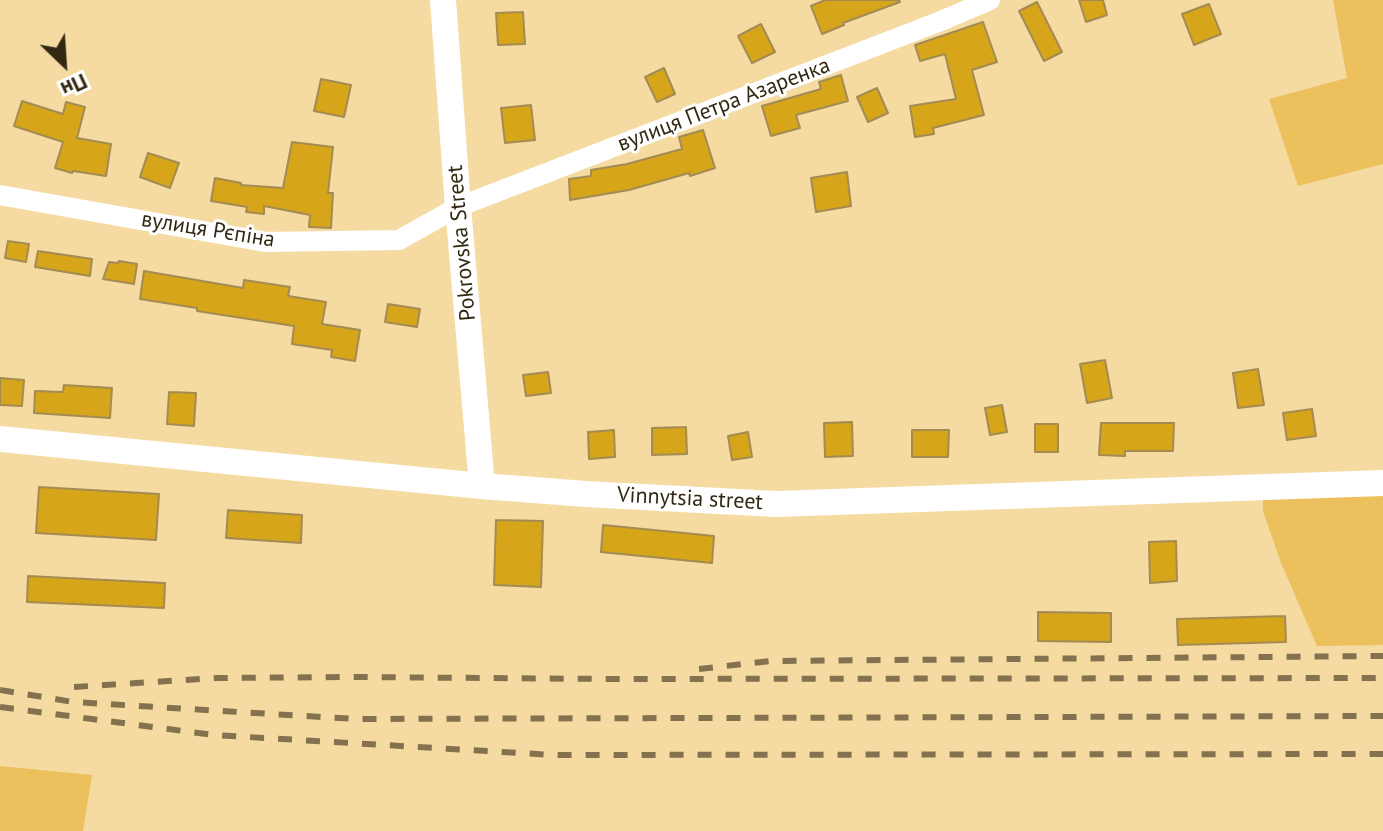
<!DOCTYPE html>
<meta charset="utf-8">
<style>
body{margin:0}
#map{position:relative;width:1383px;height:831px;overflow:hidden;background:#f5dba2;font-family:"PT Sans",sans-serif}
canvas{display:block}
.north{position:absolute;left:24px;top:24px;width:80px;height:80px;-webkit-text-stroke:6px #fff;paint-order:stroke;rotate:155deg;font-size:22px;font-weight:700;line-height:32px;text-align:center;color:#332912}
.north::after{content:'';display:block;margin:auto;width:28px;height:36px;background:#332912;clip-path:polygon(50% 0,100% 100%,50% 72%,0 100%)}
</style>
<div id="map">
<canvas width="1383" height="831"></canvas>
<div class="north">Пн</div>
</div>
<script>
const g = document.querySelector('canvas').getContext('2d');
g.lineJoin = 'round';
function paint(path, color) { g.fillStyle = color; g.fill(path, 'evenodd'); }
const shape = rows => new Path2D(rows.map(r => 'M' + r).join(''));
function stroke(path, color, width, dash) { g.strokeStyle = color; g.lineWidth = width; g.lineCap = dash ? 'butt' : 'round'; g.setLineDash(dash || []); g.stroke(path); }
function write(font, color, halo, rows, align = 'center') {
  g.font = font + ' "PT Sans",sans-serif'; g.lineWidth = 6; g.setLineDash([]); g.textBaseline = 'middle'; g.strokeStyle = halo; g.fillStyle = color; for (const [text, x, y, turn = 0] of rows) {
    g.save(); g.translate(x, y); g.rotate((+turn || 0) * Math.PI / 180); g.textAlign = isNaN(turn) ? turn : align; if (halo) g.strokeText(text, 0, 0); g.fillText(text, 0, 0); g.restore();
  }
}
paint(shape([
 [1333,0,1383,0,1383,164,1298,186,1269,99,1347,78],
 [1383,496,1383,645,1317,646,1281,563,1263,511,1263,497],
 [0,766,92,775,83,831,0,831]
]), '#ebc05d');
const building = shape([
 [825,0,899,0,900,2,843,23,844,25,822,34,811,6,825,0],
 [1079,0,1103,0,1107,15,1086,22,1079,0],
 [1037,2,1062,52,1044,61,1019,11,1037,2],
 [1209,4,1221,34,1194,45,1182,14,1209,4],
 [523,12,525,44,498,45,496,13,523,12],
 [983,22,997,62,972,70,984,115,933,128,934,134,915,137,910,106,956,99,945,54,920,61,915,45,983,22],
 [761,24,775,52,752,63,738,36,761,24],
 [664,68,675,94,657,102,645,77,664,68],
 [841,75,848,101,796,115,800,128,771,136,762,106,821,89,819,82,841,75],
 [321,79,351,85,344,117,314,111,321,79],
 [877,88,888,113,868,122,857,97,877,88],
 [22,101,63,114,66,102,85,107,77,138,111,144,106,176,73,171,72,173,55,168,63,142,14,126,22,101],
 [531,105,535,140,505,143,501,108,531,105],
 [703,130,715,168,690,176,689,173,629,190,570,200,569,179,591,176,591,170,627,164,682,149,679,137,703,130],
 [292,142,333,147,328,193,333,193,331,228,309,227,310,215,264,206,264,214,246,212,247,207,211,201,215,178,241,183,241,185,283,188,292,142],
 [148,153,179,163,170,188,140,177,148,153],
 [847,172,851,206,816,212,811,178,847,172],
 [8,241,29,244,26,262,5,258,8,241],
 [38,251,92,259,90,276,35,267,38,251],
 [119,261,137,264,134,284,103,279,109,262,118,263,119,261],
 [144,271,243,288,244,280,290,287,288,296,326,302,322,324,360,330,355,361,331,357,332,350,292,344,294,326,197,311,197,308,140,299,144,271],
 [388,304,420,309,417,327,385,322,388,304],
 [1105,360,1112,398,1087,403,1080,364,1105,360],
 [1258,369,1264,405,1238,408,1233,373,1258,369],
 [548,372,551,393,526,396,523,375,548,372],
 [0,378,24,380,22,406,0,405,0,378],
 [64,385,112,388,110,418,34,413,35,391,63,392,64,385],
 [169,392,196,393,194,426,167,424,169,392],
 [1002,405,1007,432,990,435,985,408,1002,405],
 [1312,409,1316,436,1287,440,1283,413,1312,409],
 [852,422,853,456,825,457,824,423,852,422],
 [1101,423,1174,423,1173,451,1125,451,1125,456,1099,455,1101,423],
 [1035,424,1058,424,1058,452,1035,452,1035,424],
 [686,427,687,454,652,455,652,428,686,427],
 [614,430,615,457,589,459,588,432,614,430],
 [912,430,949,430,948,457,912,457,912,430],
 [748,432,752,457,732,460,728,436,748,432],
 [39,487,159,494,156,540,36,533,39,487],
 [228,510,302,515,301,543,226,538,228,510],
 [496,520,543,521,541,587,494,585,496,520],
 [603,525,714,536,712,563,601,552,603,525],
 [1176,541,1177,581,1150,583,1149,542,1176,541],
 [28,576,165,583,164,608,27,602,28,576],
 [1038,612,1111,613,1111,642,1038,641,1038,612],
 [1285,616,1286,642,1178,645,1177,619,1285,616]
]);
paint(building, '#d6a51a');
stroke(building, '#a38b54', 2);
stroke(shape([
 [0,195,265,242,399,240,458,207,941,21,990,0]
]), '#fff', 20);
stroke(shape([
 [443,0,458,207,482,486],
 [0,439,482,486,586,494,776,504,1383,483]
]), '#fff', 26);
stroke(shape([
 [699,669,770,661,1383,656],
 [74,687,217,678,354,677,611,679,1383,678],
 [0,690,73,702,355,719,1383,716],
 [0,707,214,735,554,755,1383,754]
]), '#83724d', 6, [14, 14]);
write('22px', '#332912', '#fff', [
 ["вулиця Петра Азаренка",724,105,-21],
 ["вулиця Рєпіна",208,230,9],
 ["Pokrovska Street",462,243,-95],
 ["Vinnytsia street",690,499,3]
]);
</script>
